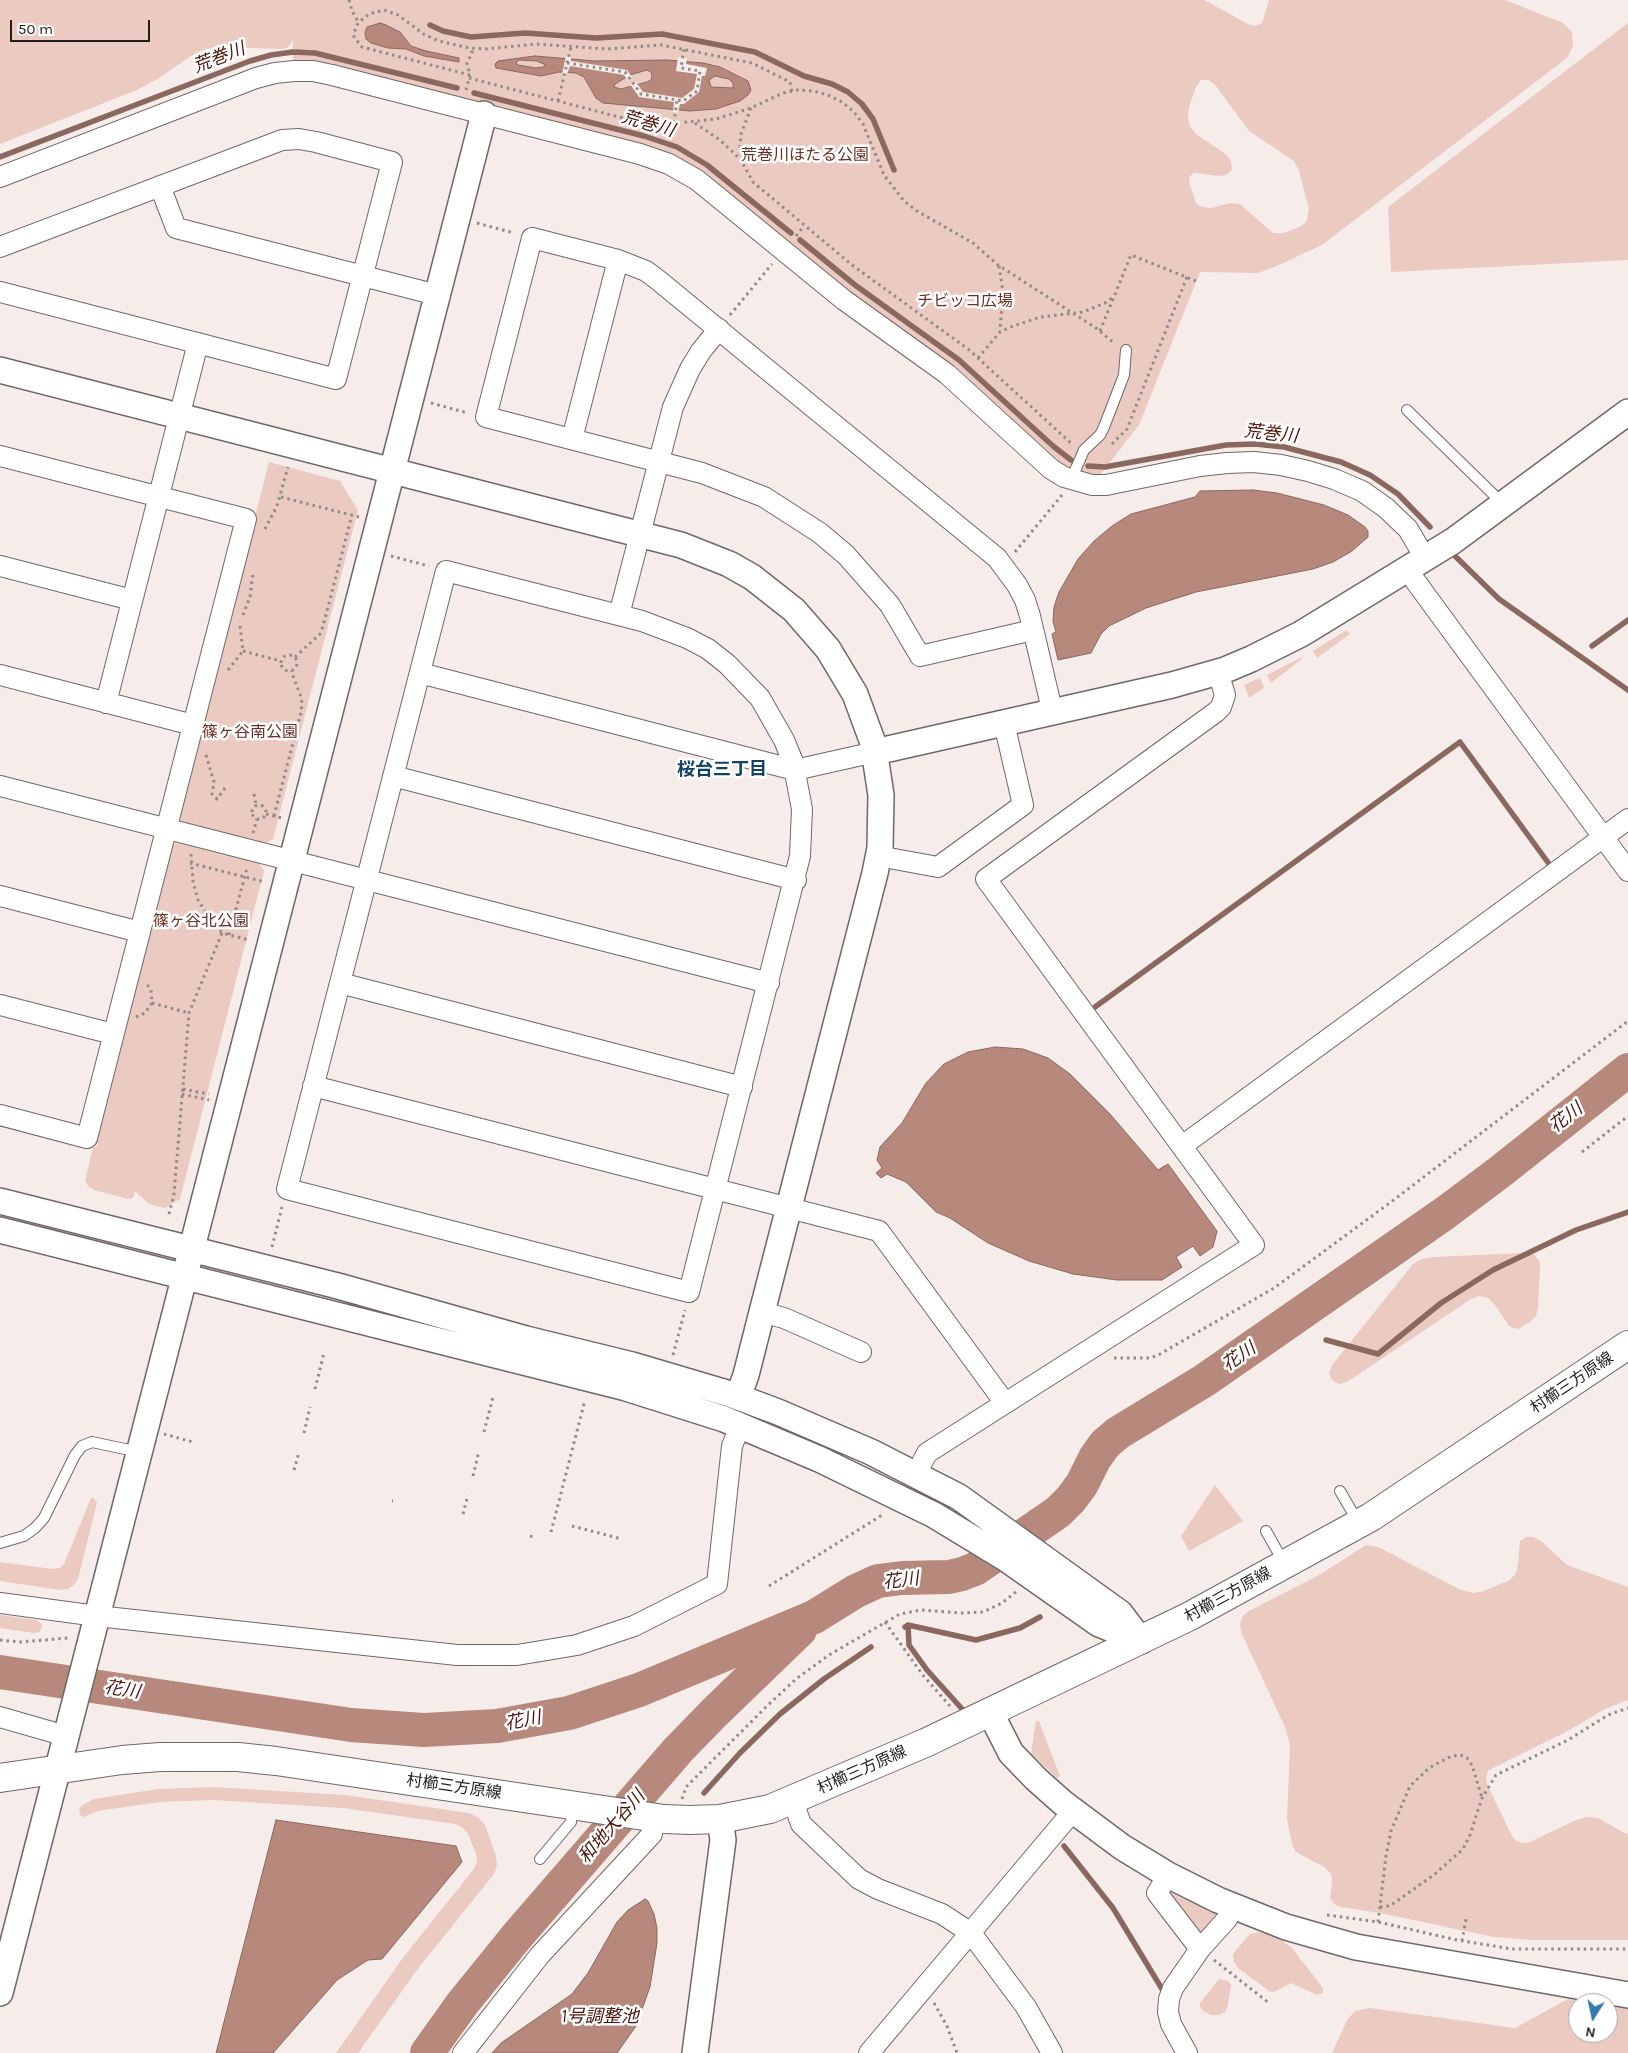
<!DOCTYPE html>
<meta charset="utf-8">
<style>
body{margin:0}
#map{position:relative;width:1628px;height:2053px;overflow:hidden;background:#f6edeb;font-family:Karla,sans-serif}
canvas{display:block}
.north{position:absolute;left:1568px;top:1993px;width:50px;height:50px;box-sizing:border-box;background:#fff;border:1px solid #a6a5a4;border-radius:50%;rotate:190deg;font-size:14px;font-weight:700;line-height:20px;text-align:center;color:#201d1c}
.north::after{content:'';display:block;margin:auto;width:18px;height:22px;background:#337aaf;clip-path:polygon(50% 0,100% 100%,50% 72%,0 100%)}
.scale{position:absolute;left:10px;top:20px;width:140px;height:22px;box-sizing:border-box;border:2px solid #201d1c;border-top:0;padding-left:6px;font-size:15px;line-height:18px;white-space:nowrap;color:#201d1c;-webkit-text-stroke:4px #fff;paint-order:stroke}
</style>
<div id="map">
<canvas width="1628" height="2053"></canvas>
<div class="north">N</div>
<div class="scale">50 m</div>
</div>
<script>
const g = document.querySelector('canvas').getContext('2d');
g.lineJoin = 'round';
function paint(path, color) { g.fillStyle = color; g.fill(path, 'evenodd'); }
const shape = rows => new Path2D(rows.map(r => 'M' + r).join(''));
function stroke(path, color, width, dash) { g.strokeStyle = color; g.lineWidth = width; g.lineCap = dash ? 'butt' : 'round'; g.setLineDash(dash || []); g.stroke(path); }
function write(font, color, halo, rows, align = 'center') {
  g.font = font + ' Karla,"Noto Sans JP",sans-serif'; g.lineWidth = 5; g.setLineDash([]); g.textBaseline = 'middle'; g.strokeStyle = halo; g.fillStyle = color; for (const [text, x, y, turn = 0] of rows) {
    g.save(); g.translate(x, y); g.rotate((+turn || 0) * Math.PI / 180); g.textAlign = isNaN(turn) ? turn : align; if (halo) g.strokeText(text, 0, 0); g.fillText(text, 0, 0); g.restore();
  }
}
paint(shape([
 [0,0,1204,0,1248,24,1255,26,1262,23,1269,0,1505,0,1563,23,1572,32,1573,46,1567,58,1322,245,1270,269,1257,273,1200,272,1139,425,1100,475,1093,475,1068,468,1057,461,954,366,838,282,702,171,673,155,658,149,334,65,293,61,293,39,291,44,287,48,280,49,220,47,206,49,194,54,159,78,137,90,0,144],
 [1201,80,1209,80,1216,86,1249,131,1294,161,1299,171,1309,209,1306,222,1301,226,1284,233,1273,233,1240,204,1230,203,1211,208,1202,207,1196,203,1189,182,1190,176,1194,173,1219,176,1226,175,1232,170,1231,161,1227,155,1196,134,1190,126,1188,117,1189,107,1196,87],
 [1628,23,1628,260,1391,272,1388,207],
 [269,462,340,481,358,510,273,839,261,846,184,826,178,816],
 [1347,630,1350,634,1317,658,1313,651],
 [1302,657,1303,658,1271,683,1267,675],
 [1260,678,1264,688,1249,698,1244,685],
 [181,839,257,859,264,871,180,1199,165,1208,149,1204,135,1191,133,1198,129,1199,94,1190,89,1187,85,1181,92,1151,94,1148,99,1145,94,1144,171,845],
 [1525,1253,1533,1254,1539,1260,1540,1267,1538,1307,1536,1316,1530,1322,1518,1329,1514,1328,1509,1326,1495,1305,1488,1298,1479,1296,1471,1299,1347,1382,1339,1384,1332,1380,1329,1373,1332,1365,1413,1264,1422,1259,1432,1257],
 [1215,1485,1243,1521,1189,1551,1181,1536],
 [91,1498,94,1498,97,1503,78,1579,74,1585,68,1589,60,1590,0,1581,0,1562,53,1569,60,1568,64,1564],
 [1526,1537,1533,1537,1541,1541,1567,1565,1628,1587,1628,1700,1605,1709,1564,1733,1493,1768,1488,1771,1486,1778,1487,1784,1511,1834,1515,1840,1522,1843,1530,1842,1576,1820,1587,1817,1598,1818,1628,1835,1628,1940,1530,1940,1494,1937,1380,1913,1340,1907,1334,1904,1330,1898,1332,1883,1331,1874,1324,1867,1296,1852,1292,1844,1287,1819,1290,1745,1285,1727,1241,1632,1240,1624,1243,1616,1249,1611,1319,1575,1366,1545,1378,1547,1461,1590,1473,1593,1484,1591,1510,1580,1516,1573,1518,1564,1520,1541],
 [0,1615,36,1620,41,1623,42,1627,39,1632,34,1633,0,1628],
 [1036,1721,1039,1721,1060,1776,1057,1778,1031,1754],
 [214,1787,345,1795,469,1813,479,1818,485,1825,496,1856,497,1865,494,1874,417,1970,358,2053,336,2053,402,1959,473,1870,477,1862,476,1854,468,1834,463,1828,455,1824,343,1808,213,1800,159,1802,98,1811,84,1817,80,1815,79,1810,81,1806,94,1799,158,1789],
 [1170,1892,1178,1896,1220,1916,1203,1935,1198,1934,1168,1895],
 [1258,1932,1275,1936,1292,1948,1323,1988,1323,1993,1317,1995,1291,1983,1274,1992,1269,1991,1238,1968,1234,1962,1233,1955,1236,1950,1250,1934],
 [1219,1979,1228,1981,1231,1985,1228,2005,1225,2012,1219,2015,1211,2015,1203,2011,1200,2007,1200,2003],
 [1568,1999,1601,2003,1578,2003,1578,2033,1608,2033,1608,2004,1628,2008,1628,2053,1332,2053,1347,2020,1355,2011,1370,2008,1515,2028]
]), '#ebcac2');
const water = shape([
 [380,23,386,25,400,32,411,46,426,51,459,58,459,62,424,56,406,49,388,48,371,43,366,39,365,33,367,27,380,23],
 [535,56,595,61,667,60,703,63,720,67,748,81,751,90,748,95,740,101,716,109,690,111,603,103,596,98,584,77,576,73,559,72,541,76,496,68,495,64,498,61,535,56],
 [519,60,537,61,546,65,543,67,536,68,518,65,516,63,519,60],
 [647,70,651,72,652,76,651,80,647,82,621,89,614,87,615,84,630,75,647,70],
 [715,76,729,79,733,83,733,88,711,87,709,80,715,76],
 [1253,490,1277,493,1324,505,1348,515,1365,527,1368,531,1368,537,1352,551,1333,562,1313,569,1196,592,1146,608,1109,626,1101,634,1091,653,1058,660,1052,634,1056,632,1053,622,1054,607,1059,592,1078,559,1094,541,1112,526,1131,514,1195,497,1200,491,1253,490],
 [995,1047,1023,1049,1048,1058,1070,1074,1110,1114,1158,1170,1168,1164,1217,1231,1213,1247,1200,1256,1193,1246,1176,1257,1182,1267,1162,1280,1117,1280,1073,1274,1029,1261,988,1243,950,1218,936,1212,906,1182,887,1174,881,1178,876,1173,882,1168,877,1160,880,1147,902,1123,926,1083,944,1064,968,1052,995,1047],
 [276,1820,456,1846,462,1862,382,1959,368,1960,337,1980,273,2053,216,2053,276,1820],
 [645,1899,648,1901,654,1914,657,1928,657,1943,650,1987,636,2026,617,2053,492,2053,501,2043,572,1994,588,1973,617,1922,628,1910,645,1899]
]);
paint(water, '#b7887c');
stroke(water, '#8a685f', 1);
paint(shape([
 [566,56,571,57,571,61,627,70,632,77,628,81,624,75,570,66,567,74,562,74],
 [678,57,687,58,686,64,707,68,705,76,702,76,699,92,684,104,680,104,678,113,673,112,674,102,639,97,630,84,636,82,643,92,682,98,694,89,697,74,676,71]
]), '#f6edeb');
stroke(shape([
 [430,25,443,31,471,37,525,33,596,38,662,34,755,52,804,76,832,84,848,92,862,104,873,119,894,170],
 [474,93,644,136,677,147,707,165,791,233],
 [0,157,250,61,271,55,293,52,315,53,457,88],
 [800,240,855,285,959,360,1053,446,1071,460],
 [1088,466,1105,467,1226,445,1255,444,1284,447,1341,462,1370,475,1398,494,1430,527],
 [1455,556,1499,599,1628,690],
 [1592,646,1628,620],
 [1095,1007,1460,742,1552,868],
 [1326,1340,1378,1354,1441,1303,1493,1270,1576,1230,1628,1212],
 [908,1625,909,1645,927,1670,963,1710],
 [905,1627,908,1625,976,1640,1020,1628,1040,1617],
 [704,1793,740,1753,780,1714,824,1679,871,1647],
 [1064,1846,1113,1908,1162,1989]
]), '#8a685f', 5.5);
stroke(shape([
 [0,1672,351,1725,424,1730,497,1726,569,1713,639,1690,814,1617,856,1591,878,1581,902,1578,949,1577,962,1574,975,1569,1058,1512,1071,1499,1082,1484,1095,1458,1105,1444,1118,1433,1205,1380,1445,1213,1501,1171,1628,1070],
 [427,2053,462,2004,517,1936,678,1750,714,1713,800,1630]
]), '#b7887c', 34);
const service = shape([
 [1407,410,1493,494,1501,505],
 [1071,480,1084,450,1100,435,1104,427,1124,375,1126,350],
 [1340,1491,1358,1522],
 [1266,1531,1284,1563],
 [0,1543,24,1536,35,1528,44,1518,75,1455,82,1446,92,1442,139,1452],
 [540,1859,571,1822,573,1806]
]);
const minor = shape([
 [0,177,256,78,275,73,294,71,313,71,332,75,640,154,669,164,697,180,844,300,947,374,1051,469,1064,477,1092,485,1106,485,1200,466,1227,463,1254,462,1281,465,1308,471,1334,479,1362,491,1386,508,1408,529,1425,558],
 [160,186,176,228,437,295],
 [0,247,282,140,299,139,316,142,392,162,336,379,0,292],
 [572,439,618,260],
 [0,456,246,519,87,1138,0,1115],
 [0,566,132,600],
 [1408,569,1416,582,1628,871],
 [446,571,642,621,687,638,708,649,727,664,760,698,784,740,793,762,802,809,800,856,689,1292,287,1189,446,571],
 [619,615,673,407,690,369,701,351,719,329],
 [1033,630,920,656,890,605,846,555,820,533,764,497,702,473,486,417,532,238,618,260,646,271,658,280,997,558,1017,585,1025,600,1030,616,1049,697,1052,712],
 [420,673,795,770,875,752],
 [0,675,193,725],
 [106,703,198,343],
 [393,776,796,880],
 [0,786,769,983],
 [878,856,938,867,1023,805,1004,723],
 [0,896,140,932],
 [340,983,742,1087],
 [0,1005,113,1034],
 [313,1086,879,1231,1005,1403],
 [1182,1146,1628,819],
 [762,1312,784,1318,861,1352],
 [916,1474,927,1453,1254,1245,986,879,1216,712,1221,707,1225,695,1218,672],
 [0,1603,97,1616,457,1655,517,1655,577,1645,634,1626,717,1584,732,1446,740,1426],
 [0,1717,66,1736],
 [793,1801,801,1824,859,1879,878,1889,942,1914,971,1933,1026,2007,1052,2053],
 [1168,1875,1157,1893,1200,1949],
 [463,2053,540,1955,652,1834,654,1817],
 [869,2053,1073,1811],
 [1187,2053,1171,2024,1168,2012,1169,1999,1173,1988,1200,1949,1227,1919,1233,1907]
]);
const tertiary = shape([
 [0,370,681,545,729,564,752,577,794,610,828,649,855,694,873,743,881,795,880,848,875,873,762,1312,746,1375,738,1397],
 [875,752,1172,685,1225,670,1251,659,1301,634,1453,541,1628,412],
 [0,1201,338,1286,526,1339,632,1365,730,1394,778,1412,871,1452,959,1497,1120,1613,1141,1641],
 [0,1230,626,1388,724,1419,819,1459,934,1515,1005,1558,1099,1624,1139,1640],
 [990,1712,1011,1753,1036,1779,1063,1803,1122,1847,1168,1875,1218,1900,1286,1927,1356,1947,1628,1995],
 [0,1993,484,114],
 [695,2053,723,1840,720,1819]
]);
const secondary = shape([
 [0,1778,122,1760,160,1757,238,1757,276,1761,664,1819,690,1820,720,1819,770,1809,925,1743,1190,1616,1371,1517,1628,1345]
]);
stroke(service, '#6f6866', 12);
stroke(minor, '#6f6866', 22);
stroke(tertiary, '#6f6866', 28);
stroke(secondary, '#6f6866', 30);
stroke(shape([
 [349,0,352,11,359,23],
 [567,63,625,72,641,94,683,101,697,91,700,71,681,68,684,49],
 [470,75,362,47,354,37,355,30,358,23,369,14,384,10,398,15,425,35,439,41,469,48,485,49,537,44,607,49,661,45,752,63,790,82,792,92],
 [469,78,623,118,660,123,678,123,716,119,751,108,783,93,798,90,813,91,828,95,842,102,854,112,863,124,884,175,904,201,917,211,973,243,998,265,1096,328,1114,343],
 [466,90,470,75,467,63,472,53,472,48],
 [558,101,571,47],
 [751,108,741,134,740,147,742,162,753,182,852,265,968,349,1073,445],
 [674,123,677,100],
 [695,123,720,140,742,161],
 [477,223,514,233],
 [796,236,804,226],
 [999,266,1003,292,1000,331],
 [730,315,772,264],
 [1100,331,1131,255,1196,281],
 [978,358,1000,332,1013,326,1041,317,1083,312,1105,303,1115,296],
 [431,403,468,413],
 [1112,444,1127,429,1187,277],
 [281,497,359,517],
 [265,529,277,506,288,467],
 [1015,552,1062,495],
 [391,556,429,566],
 [243,615,250,597,253,573],
 [240,626,243,651],
 [243,651,281,661],
 '281 663a8 8 0 1 1 16 0a8 8 0 1 1-16 0Z',
 [295,657,320,634,323,626,352,515],
 [228,670,243,651],
 [206,755,214,782,212,794,217,799,225,788],
 [254,794,256,805],
 '252 812a7 7 0 1 1 14 0a7 7 0 1 1-14 0Z',
 [266,814,282,818],
 [274,816,301,712,302,703,300,694,291,671],
 [253,833,257,819],
 [191,854,193,882,198,900,208,916,222,933,249,940],
 [190,863,265,882],
 [229,935,247,868],
 [152,1003,189,1013],
 [136,1017,145,1013,152,1003,151,990,146,983],
 [183,1089,209,1094],
 [182,1094,209,1100],
 [1582,1152,1628,1116],
 [169,1214,174,1194,189,1013,222,933],
 [272,1247,282,1207],
 [673,1355,685,1310],
 [1114,1358,1151,1358,1160,1354,1274,1288,1391,1202,1628,1021],
 [315,1389,324,1353],
 [484,1432,493,1397],
 [304,1433,310,1407],
 [164,1434,193,1442,192,1444],
 [294,1470,299,1452],
 [473,1476,479,1451],
 [392,1501,393,1501],
 [463,1514,468,1495],
 [572,1526,622,1539],
 [551,1532,585,1400],
 [530,1536,534,1537],
 [769,1586,882,1515,883,1513],
 [885,1622,922,1674,950,1706],
 [0,1640,20,1642,68,1638],
 [682,1799,686,1787,766,1707,796,1679,829,1655,900,1614,921,1610,962,1613,983,1612,1002,1603,1017,1591],
 [1380,1907,1390,1906,1435,1874,1463,1849,1470,1835,1482,1798,1496,1775,1568,1740,1608,1715,1628,1708],
 [1327,1915,1378,1922,1457,1940,1512,1949,1628,1949],
 [1378,1922,1386,1856,1391,1831,1410,1786,1429,1768,1440,1762,1452,1756,1460,1755,1467,1758,1472,1765,1482,1798],
 [1462,1941,1466,1919],
 [1214,1960,1269,2003],
 [934,2003,947,2026,957,2053]
]), '#908a88', 3, [2.5, 4]);
stroke(service, '#fff', 10);
stroke(minor, '#fff', 20);
stroke(tertiary, '#fff', 25);
stroke(secondary, '#fff', 28);
write('16px', '#6c2f21', '#fff', [
 ["荒巻川ほたる公園",805,155],
 ["チビッコ広場",965,301],
 ["篠ヶ谷南公園",250,732],
 ["篠ヶ谷北公園",201,921]
]);
write('16px', '#201d1c', '#fff', [
 ["村櫛三方原線",1572,1383,-34],
 ["村櫛三方原線",1228,1595,-29],
 ["村櫛三方原線",862,1770,-24],
 ["村櫛三方原線",454,1787,8]
]);
write('italic 18px', '#4d1306', '#fff', [
 ["荒巻川",219,58,-21],
 ["荒巻川",648,124,16],
 ["荒巻川",1271,434,6],
 ["花川",1566,1118,-38],
 ["花川",1239,1357,-35],
 ["花川",901,1581,-7],
 ["花川",122,1690,9],
 ["花川",523,1721,-11],
 ["和地大谷川",612,1827,-49],
 ["1号調整池",600,2017]
]);
write('bold 18px', '#0f4265', '#fff', [
 ["桜台三丁目",722,770]
]);
</script>
